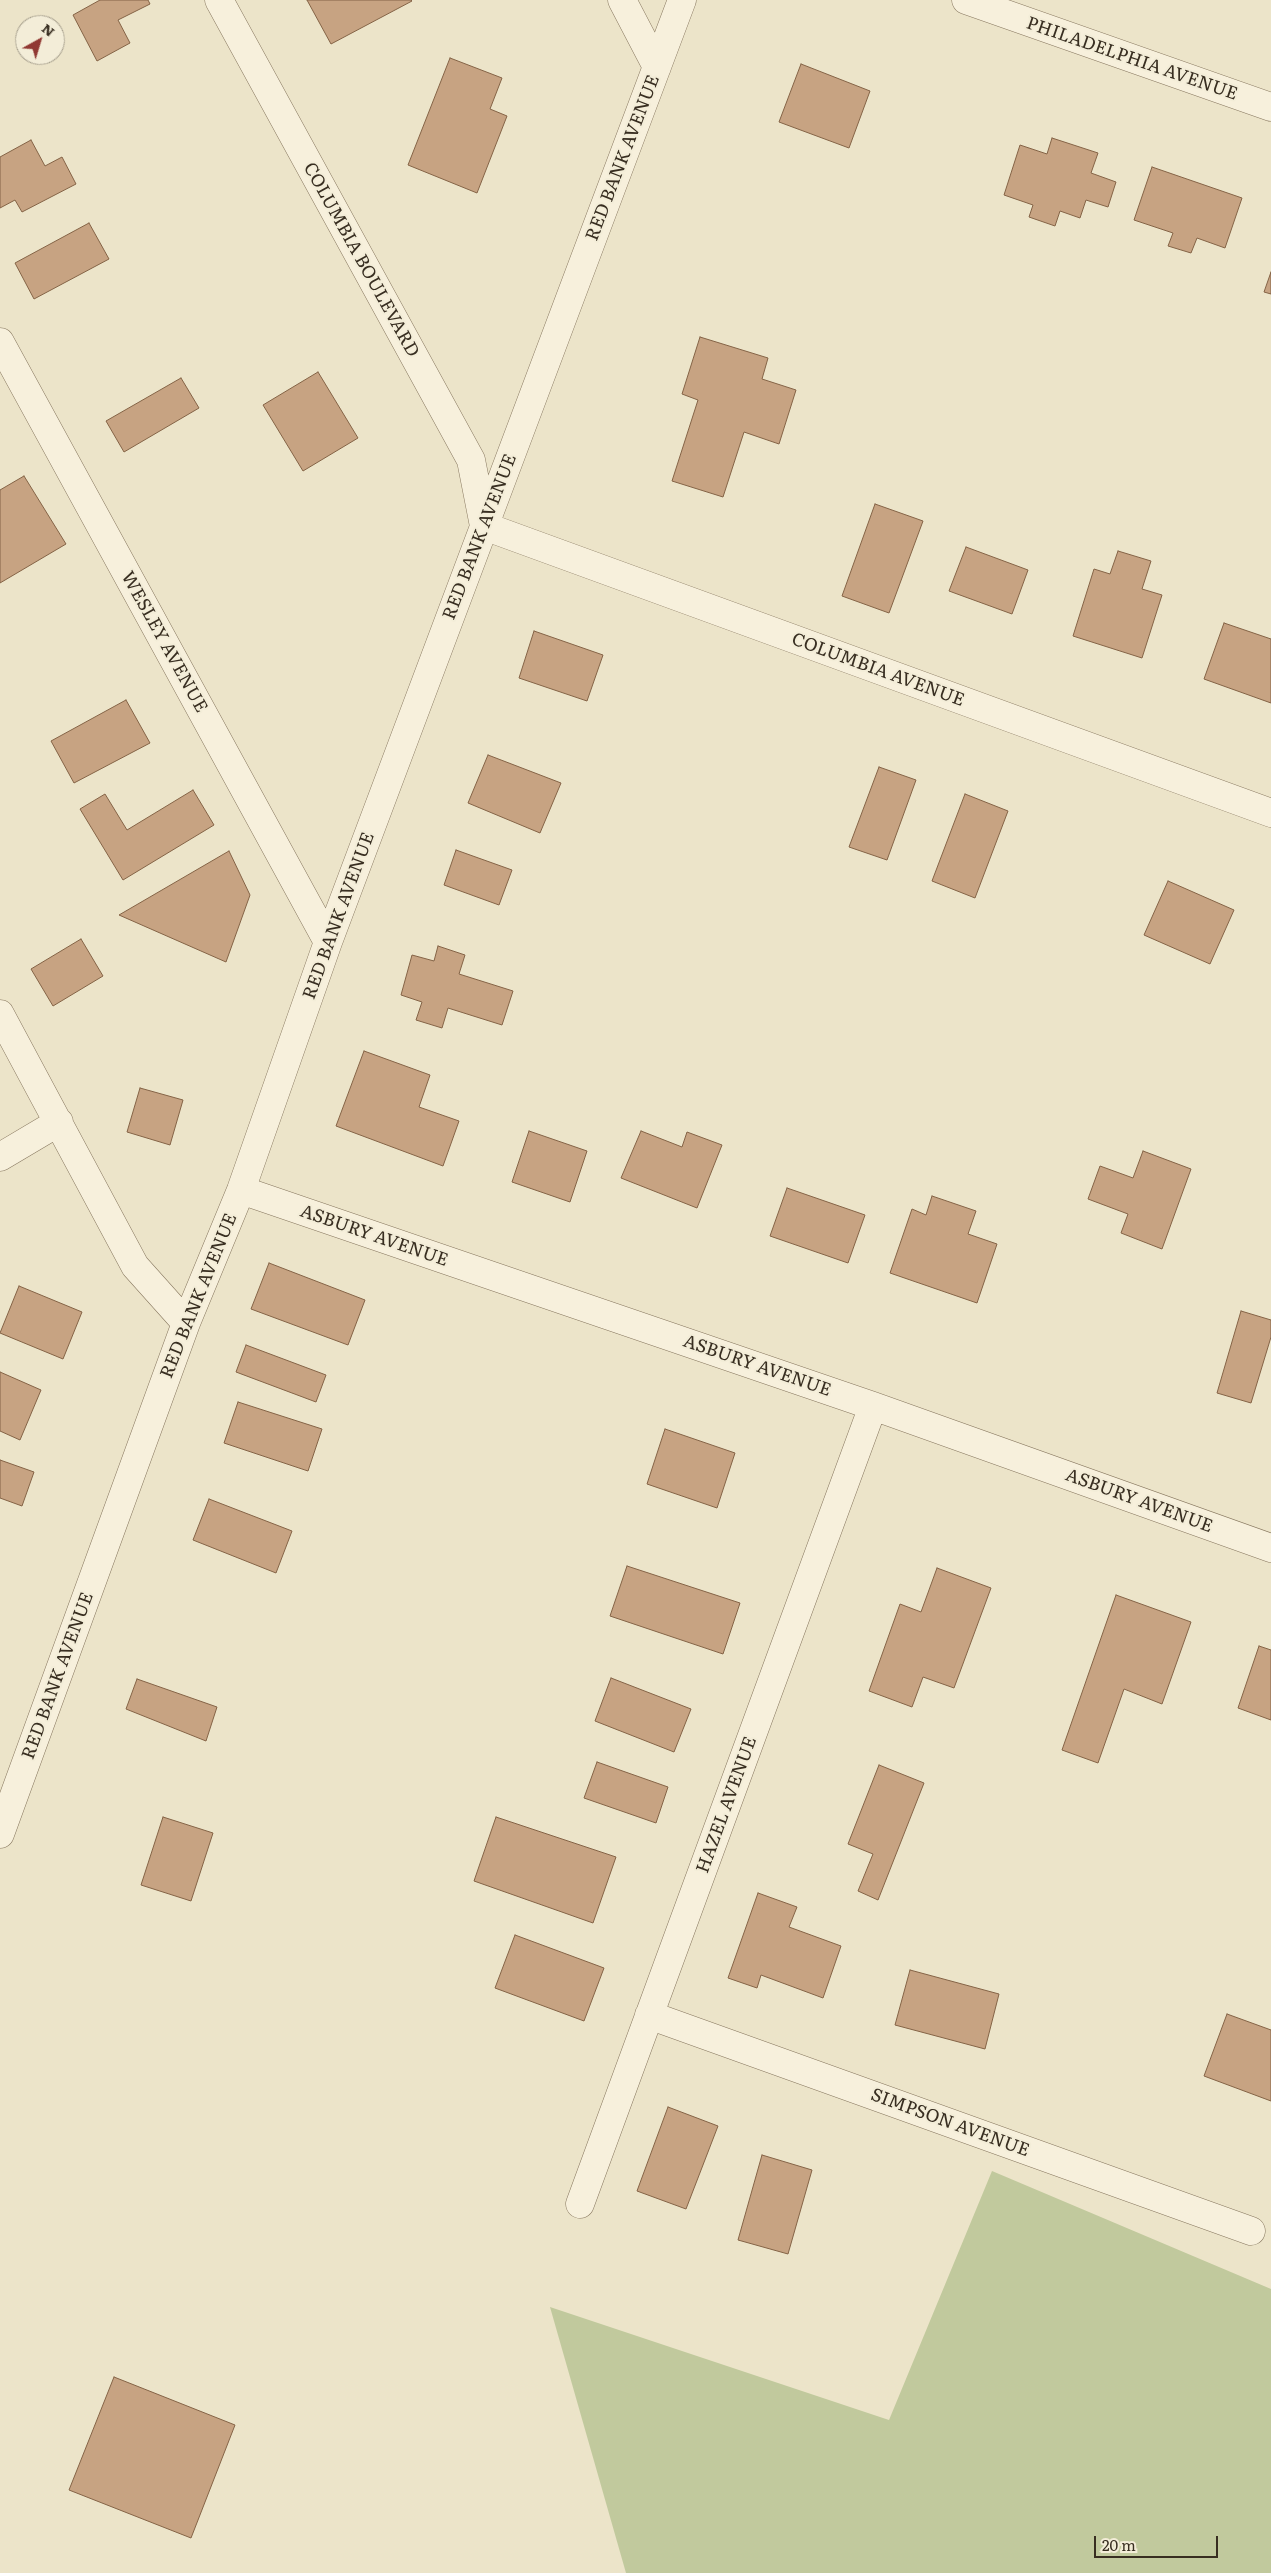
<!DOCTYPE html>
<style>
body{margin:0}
#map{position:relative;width:1271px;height:2573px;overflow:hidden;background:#ece4c9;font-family:Literata,serif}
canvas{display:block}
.north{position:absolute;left:15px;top:15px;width:50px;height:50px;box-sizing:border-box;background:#f3edd8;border:1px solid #a8a18f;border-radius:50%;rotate:39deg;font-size:14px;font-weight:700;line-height:20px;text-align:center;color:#382e21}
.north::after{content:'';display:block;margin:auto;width:18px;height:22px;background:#913933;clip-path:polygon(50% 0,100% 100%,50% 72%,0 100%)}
.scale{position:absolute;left:1094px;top:2536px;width:124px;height:22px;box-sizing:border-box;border:2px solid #382e21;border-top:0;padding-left:6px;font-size:15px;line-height:18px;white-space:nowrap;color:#382e21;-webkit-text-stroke:4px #f3edd8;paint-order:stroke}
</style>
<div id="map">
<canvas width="1271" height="2573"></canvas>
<div class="north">N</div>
<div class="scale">20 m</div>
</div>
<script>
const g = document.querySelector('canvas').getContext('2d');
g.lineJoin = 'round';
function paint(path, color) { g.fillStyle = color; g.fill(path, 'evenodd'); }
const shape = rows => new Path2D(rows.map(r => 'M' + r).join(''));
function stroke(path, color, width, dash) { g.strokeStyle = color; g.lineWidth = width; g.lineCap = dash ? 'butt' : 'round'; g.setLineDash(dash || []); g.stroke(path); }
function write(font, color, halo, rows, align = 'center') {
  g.font = font + ' Literata,serif'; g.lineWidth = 4; g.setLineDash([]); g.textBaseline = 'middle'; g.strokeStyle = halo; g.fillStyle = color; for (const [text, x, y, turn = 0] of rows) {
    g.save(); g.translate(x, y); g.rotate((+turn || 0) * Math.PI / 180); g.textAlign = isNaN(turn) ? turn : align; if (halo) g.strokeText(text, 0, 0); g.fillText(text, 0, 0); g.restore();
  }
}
paint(shape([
 [992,2171,1271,2289,1271,2573,626,2573,550,2307,889,2420]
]), '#c1c99d');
const building = shape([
 [100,0,148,0,150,4,118,20,130,43,97,61,73,15,100,0],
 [307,0,411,0,412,1,331,44,307,0],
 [450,58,502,78,490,109,507,116,477,193,408,165,450,58],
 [801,64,870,91,849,148,779,122,801,64],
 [1052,138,1098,153,1091,173,1116,182,1108,207,1086,200,1080,218,1060,211,1055,226,1029,217,1033,205,1004,195,1020,145,1047,154,1052,138],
 [31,140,45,166,62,157,76,184,22,212,15,200,0,208,0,157,31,140],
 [1152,167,1242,198,1225,248,1197,238,1191,253,1168,246,1173,233,1134,220,1152,167],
 [89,223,109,259,34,299,15,263,89,223],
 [1271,272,1271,294,1264,292,1271,272],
 [700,337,768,358,762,379,796,390,779,444,744,432,723,497,672,481,698,400,682,394,700,337],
 [318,372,358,438,303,471,263,405,318,372],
 [181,378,199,408,124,452,106,421,181,378],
 [24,476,66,544,0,583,0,490,24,476],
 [875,504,923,521,889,613,842,596,875,504],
 [966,547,1028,570,1012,614,949,591,966,547],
 [1118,551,1151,561,1142,589,1162,595,1142,658,1073,636,1094,569,1110,574,1118,551],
 [1224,623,1271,639,1271,703,1204,679,1224,623],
 [534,631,603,655,587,701,519,678,534,631],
 [126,700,150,743,74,783,51,741,126,700],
 [488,755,561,783,540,833,468,803,488,755],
 [879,767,916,780,887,860,849,847,879,767],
 [193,790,214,825,123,880,80,809,105,794,127,830,193,790],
 [965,794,1008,811,975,898,932,881,965,794],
 [456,850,512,870,499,905,444,885,456,850],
 [229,851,250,895,226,962,119,915,229,851],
 [1168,881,1234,910,1210,964,1144,935,1168,881],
 [81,939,103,976,53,1006,31,969,81,939],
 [438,946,465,955,459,974,513,991,502,1025,448,1008,442,1028,416,1020,422,1002,401,995,412,955,434,961,438,946],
 [364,1051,430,1075,419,1107,459,1121,443,1166,336,1126,364,1051],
 [140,1088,183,1100,170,1145,127,1132,140,1088],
 [529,1131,587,1151,570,1202,512,1182,529,1131],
 [641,1131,682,1147,687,1132,722,1145,697,1208,621,1178,641,1131],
 [1143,1151,1191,1169,1162,1249,1121,1233,1128,1214,1088,1199,1100,1166,1133,1178,1143,1151],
 [787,1188,865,1215,848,1263,770,1236,787,1188],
 [932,1196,976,1211,968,1234,997,1244,977,1303,890,1273,912,1209,926,1215,932,1196],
 [269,1263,365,1300,348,1345,251,1309,269,1263],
 [19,1286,82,1312,63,1359,0,1333,19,1286],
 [1241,1311,1271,1320,1271,1337,1251,1403,1217,1393,1241,1311],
 [246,1345,326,1375,316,1402,236,1372,246,1345],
 [0,1372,41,1390,20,1440,0,1431,0,1372],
 [238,1402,322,1429,308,1471,224,1443,238,1402],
 [665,1429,735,1453,717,1508,647,1484,665,1429],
 [0,1460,34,1472,22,1506,0,1498,0,1460],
 [209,1499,292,1531,276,1573,193,1540,209,1499],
 [627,1566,740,1603,723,1654,610,1616,627,1566],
 [937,1568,991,1588,954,1688,923,1677,912,1707,869,1691,900,1604,921,1612,937,1568],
 [1116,1595,1191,1622,1162,1704,1124,1689,1098,1763,1062,1750,1116,1595],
 [1259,1646,1271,1650,1271,1720,1238,1708,1259,1646],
 [611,1678,691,1709,674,1752,595,1721,611,1678],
 [137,1679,217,1707,206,1741,126,1709,137,1679],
 [597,1762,668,1787,656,1823,584,1798,597,1762],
 [879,1765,924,1783,878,1900,858,1891,873,1854,848,1844,879,1765],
 [163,1817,213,1833,191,1901,141,1885,163,1817],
 [496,1817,616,1857,593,1923,474,1881,496,1817],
 [758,1893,797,1907,789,1927,841,1946,823,1998,761,1975,757,1988,728,1978,758,1893],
 [515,1935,604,1968,584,2021,495,1988,515,1935],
 [910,1970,999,1994,985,2049,895,2025,910,1970],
 [1227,2014,1271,2030,1271,2101,1204,2076,1227,2014],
 [668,2107,718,2126,686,2209,637,2191,668,2107],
 [762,2155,812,2170,788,2254,738,2240,762,2155],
 [114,2377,235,2425,191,2538,69,2490,114,2377]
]);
paint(building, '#c7a382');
stroke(building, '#846346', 1);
const minor = shape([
 [219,0,471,460,484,526,1271,813],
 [622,0,657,67],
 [966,0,1271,107],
 [0,342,328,942],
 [0,1014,135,1266,186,1323],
 [0,1157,59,1122],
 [241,1190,873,1406,1271,1548],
 [0,1834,186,1323,241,1190,328,942,682,0],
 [649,2015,1251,2231],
 [580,2204,873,1406]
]);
stroke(minor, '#87775f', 29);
stroke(minor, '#f7f0dc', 28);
write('18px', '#382e21', '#f3edd8', [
 ["PHILADELPHIA AVENUE",1132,59,19],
 ["RED BANK AVENUE",623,158,-69],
 ["COLUMBIA BOULEVARD",361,260,61],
 ["RED BANK AVENUE",480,537,-69],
 ["WESLEY AVENUE",164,642,61],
 ["COLUMBIA AVENUE",878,670,20],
 ["RED BANK AVENUE",339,916,-70],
 ["ASBURY AVENUE",374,1236,19],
 ["RED BANK AVENUE",199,1296,-68],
 ["ASBURY AVENUE",757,1366,19],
 ["ASBURY AVENUE",1139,1501,20],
 ["RED BANK AVENUE",58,1676,-70],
 ["HAZEL AVENUE",727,1805,-70],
 ["SIMPSON AVENUE",950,2123,20]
]);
</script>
